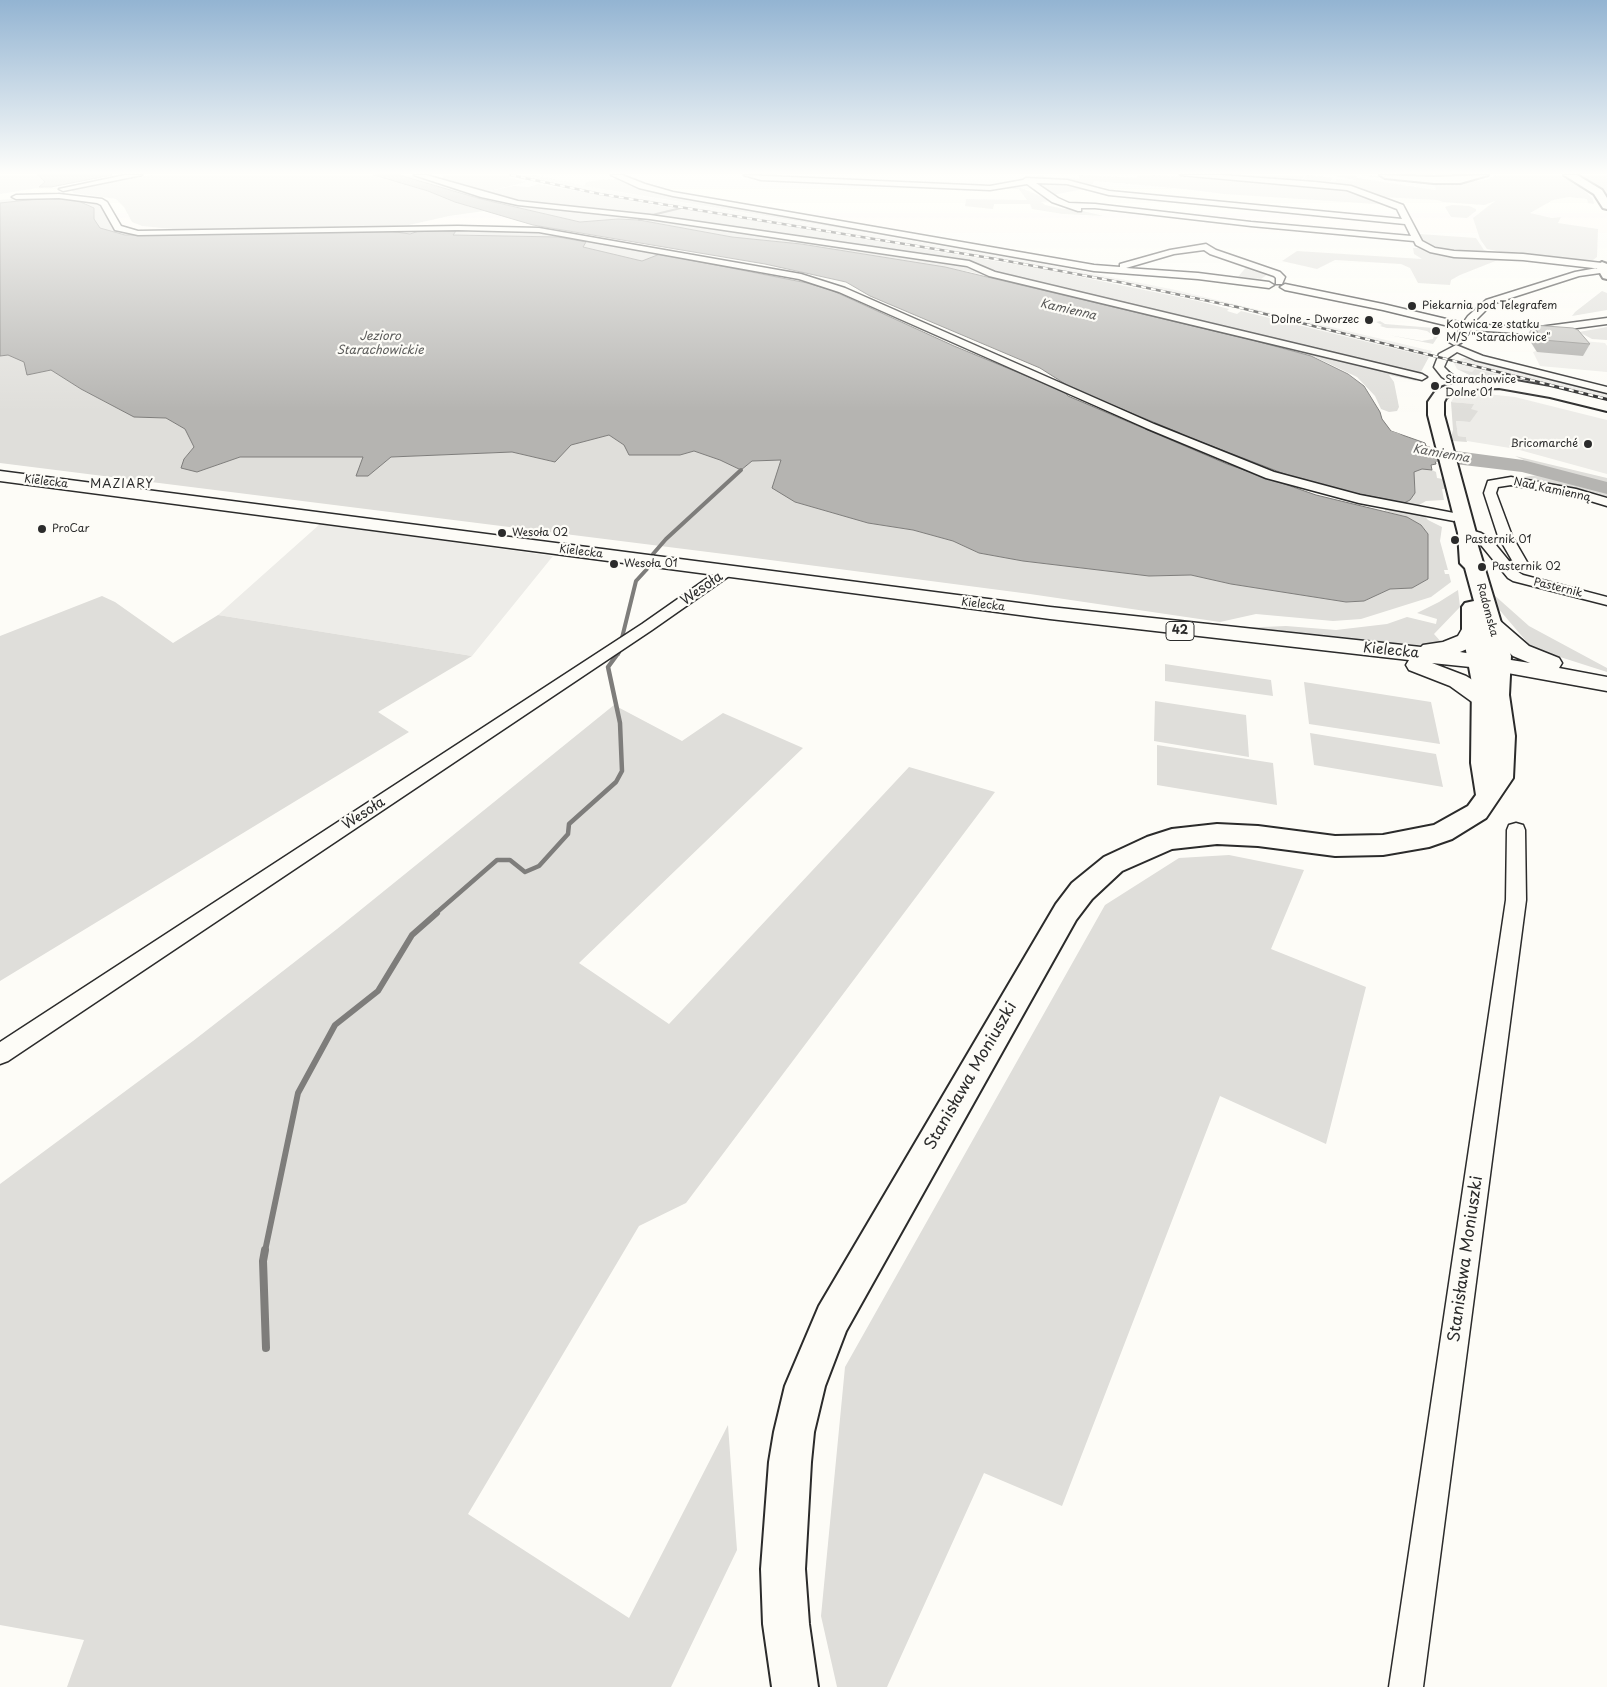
<!DOCTYPE html>
<meta charset="utf-8">
<style>
body{margin:0}
canvas{display:block;background:#fdfcf7}
</style>
<canvas width="1607" height="1687"></canvas>
<script>
const g = document.querySelector('canvas').getContext('2d');
g.lineJoin = 'round';
function paint(path, color) { g.fillStyle = color; g.fill(path, 'evenodd'); }
const shape = rows => new Path2D(rows.map(r => 'M' + r).join(''));
function stroke(path, color, width, dash) { g.strokeStyle = color; g.lineWidth = width; g.lineCap = dash ? 'butt' : 'round'; g.setLineDash(dash || []); g.stroke(path); }
function write(font, color, halo, rows, align = 'center') {
  g.font = font + ' "Playpen Sans",sans-serif'; g.lineWidth = 4.5; g.setLineDash([]); g.textBaseline = 'middle'; g.strokeStyle = halo; g.fillStyle = color; for (const [text, x, y, turn = 0] of rows) {
    g.save(); g.translate(x, y); g.rotate((+turn || 0) * Math.PI / 180); g.textAlign = isNaN(turn) ? turn : align; if (halo) g.strokeText(text, 0, 0); g.fillText(text, 0, 0); g.restore();
  }
}
paint(shape([
 [500,175,533,175,612,191,1046,263,1045,264,1171,289,1432,351,1429,357,1211,302,1078,274,691,210,682,210],
 [1527,336,1605,343,1607,346,1607,372,1540,366,1533,352,1536,351],
 [1461,359,1607,395,1607,402,1476,369,1472,373,1457,369,1454,363],
 [1469,392,1515,397,1607,420,1607,474,1516,449,1467,441,1466,437,1458,436,1456,421,1468,422,1470,409,1473,404,1451,402,1454,397],
 [320,524,553,556,472,656,218,615]
]), '#edece8');
paint(shape([
 [0,175,118,175,0,194],
 [152,175,374,175,428,191,455,202,484,211,449,216,409,225,395,226,0,302,0,200,51,195,97,201,114,228,153,235,172,229,142,226,132,222,124,207,116,199,74,193,71,190],
 [399,175,412,175,467,192,441,181,444,175,500,175,526,182,485,192,513,186,528,187,538,184,682,210,691,210,1037,268,1198,301,1229,309,1227,311,1237,314,1241,311,1429,357,1416,381,1389,375,1394,382,1399,407,1397,411,1389,412,1381,409,1375,396,1357,377,1315,357,1252,340,971,272,801,244,732,237,639,220,618,219,581,222,481,199],
 [1040,175,1044,175,1044,177,1079,179,1079,175,1137,178,1137,175,1152,175,1298,184,1345,189,1392,205,1224,194,1194,190,1095,181,1090,187,1071,182,1033,179],
 [1202,175,1305,175,1301,180,1313,181,1304,179,1307,175,1332,178,1330,183,1332,183,1336,181,1336,179,1358,181,1351,179,1351,178,1349,179,1333,175,1355,175,1357,178,1436,190,1435,186,1432,185,1361,175,1452,183,1485,180,1498,175,1560,175,1584,190,1593,199,1594,204,1588,203,1587,199,1569,197,1553,200,1530,213,1552,218,1561,217,1558,223,1598,229,1597,257,1593,260,1583,261,1521,254,1520,252,1506,253,1487,249,1480,239,1473,218,1495,201,1484,205,1443,202,1437,200,1380,197,1352,188,1284,180,1280,178],
 [1579,175,1607,175,1607,196,1603,192],
 [618,179,632,185,676,197,1019,258,584,186,587,182,599,180],
 [1035,182,1077,185,1078,187,1088,188,1053,195],
 [1014,185,1052,201,1041,202,1045,205,1064,209,1070,208,1104,216,1063,214,1032,209,1030,204,994,204,993,209,965,206,966,199,1027,200,1019,189,992,189],
 [1452,205,1469,206,1476,209,1476,211,1467,218,1451,217,1445,207],
 [460,230,528,232,563,236,660,254,642,261,582,247,586,242,558,237,453,235,456,231,410,234,389,231],
 [1419,234,1476,238,1484,250,1497,254,1469,254,1432,248,1421,241],
 [1413,248,1422,248,1449,257,1511,257,1554,262,1574,270,1557,264,1503,258,1460,275,1451,280,1450,285,1418,283,1410,268,1401,264,1335,260,1317,269,1282,261,1297,251,1422,259,1414,254],
 [1247,266,1268,274,1261,279,1238,277],
 [1602,291,1607,293,1607,310,1572,316,1575,312],
 [1380,321,1385,324,1434,328,1441,333,1432,330,1439,335,1433,344,1389,335,1422,341,1433,339,1434,336,1427,331,1417,329,1387,328,1380,326,1382,325,1376,322],
 [1607,327,1607,340,1592,339,1579,332],
 [8,355,24,362,27,375,51,370,81,389,134,417,166,418,185,429,194,447,184,459,197,472,240,457,364,457,357,476,367,476,391,457,512,452,554,462,571,445,609,435,624,445,680,455,694,451,720,460,741,470,752,461,782,460,795,502,868,523,913,530,953,541,979,553,1023,561,1149,576,1191,575,1231,584,1347,602,1364,601,1390,589,1412,588,1428,579,1428,534,1421,525,1407,517,1385,511,1387,500,1415,493,1414,472,1422,469,1432,470,1436,472,1437,478,1443,479,1445,489,1442,489,1444,500,1426,501,1419,505,1419,510,1428,520,1442,527,1440,541,1448,570,1444,570,1445,574,1449,574,1451,582,1431,597,1361,619,1333,621,1256,614,1220,622,1030,594,732,555,0,463,0,356],
 [1471,357,1607,392,1607,395,1461,359],
 [1457,369,1472,372,1475,369,1607,402,1482,381],
 [1451,402,1474,404,1471,409,1478,411,1470,422,1456,421,1458,436,1466,437,1467,442,1453,441,1451,437,1453,430],
 [1515,456,1607,478,1607,500,1557,486,1517,478,1552,473],
 [1458,590,1460,607,1434,634,1443,644,1417,645,1215,629,1286,626,1336,630,1387,624,1407,617,1436,624,1437,619,1417,613,1439,602],
 [1493,594,1529,626,1607,668,1607,672,1532,648,1497,607],
 [102,596,115,602,173,643,218,615,472,656,378,712,409,732,0,981,0,636],
 [1165,664,1271,680,1273,696,1165,681],
 [1304,682,1431,702,1440,744,1309,724],
 [1155,701,1246,715,1249,757,1154,741],
 [614,705,682,741,723,713,803,748,579,963,669,1024,909,767,995,792,686,1203,639,1226,468,1514,629,1618,728,1425,737,1550,671,1687,67,1687,84,1640,0,1625,0,1184,193,1041,337,929],
 [1310,733,1436,754,1443,787,1314,765],
 [1157,745,1273,763,1277,805,1157,785],
 [1229,855,1304,870,1271,949,1366,987,1326,1144,1220,1096,1062,1506,984,1473,887,1687,837,1687,821,1616,845,1367,1105,905,1179,858]
]), '#dfdeda');
const water = shape([
 [38,175,112,175,51,187,39,187,45,182,38,175],
 [374,175,399,175,481,199,580,222,618,219,639,220,732,237,801,244,945,267,1252,340,1311,356,1348,374,1364,386,1380,412,1382,419,1391,431,1425,443,1426,446,1432,448,1434,454,1430,455,1434,457,1436,464,1431,465,1432,470,1422,469,1414,472,1415,493,1410,500,1404,503,1344,491,1295,478,1196,440,1186,438,1180,433,1073,389,1040,368,870,296,846,282,765,264,533,225,455,202,428,191,374,175],
 [56,197,74,199,94,208,94,219,100,228,125,235,389,231,410,234,419,231,456,231,453,235,558,237,586,242,583,247,642,261,660,254,807,283,831,290,954,346,1065,392,1068,396,1227,464,1316,495,1407,517,1421,525,1428,534,1428,579,1412,588,1390,589,1364,601,1346,602,1231,584,1191,575,1149,576,1023,561,979,553,953,541,913,530,868,523,795,502,772,488,781,460,752,461,741,470,720,460,694,451,680,455,629,455,624,445,609,435,571,445,555,462,512,452,391,457,368,476,356,476,363,457,240,457,197,472,181,468,184,459,194,447,185,429,166,418,134,417,81,389,51,370,27,375,24,362,8,355,0,356,0,203,56,197]
]);
paint(water, '#b5b4b1');
stroke(water, '#7e7d7b', 1);
stroke(shape([
 [648,216,681,208],
 [639,220,644,218]
]), '#7e7d7b', 2);
stroke(shape([
 [653,554,666,539,741,470],
 [618,654,636,581,647,569]
]), '#7e7d7b', 4);
stroke(shape([
 [435,914,497,860,510,860,525,872,539,866,568,834,569,824,616,782,622,771,620,723,608,667,619,652]
]), '#7e7d7b', 4.5);
stroke(shape([
 [265,1251,298,1093,335,1025,378,991,412,935,437,913]
]), '#7e7d7b', 6);
stroke(shape([
 [265,1250,263,1261,266,1348]
]), '#7e7d7b', 8);
paint(shape([
 [1391,431,1398,433,1419,446,1523,460,1607,482,1607,494,1522,472,1430,461,1405,455,1384,441,1381,437,1384,433,1391,431]
]), '#b5b4b1');
const street = shape([
 [125,175,142,175,63,191,59,189,125,175],
 [414,175,426,175,518,201,650,215,969,261,995,272,1422,374,1427,377,1422,380,989,276,967,266,650,219,518,205,481,197,414,175],
 [611,175,622,175,645,184,673,192,1094,265,1120,267,1120,264,1170,250,1206,244,1216,250,1280,272,1285,277,1282,284,1276,284,1276,278,1274,276,1210,254,1204,250,1174,254,1126,268,1198,273,1269,282,1274,285,1269,288,1198,279,1094,271,673,196,639,188,611,175],
 [744,175,990,186,1023,180,1026,178,1067,180,1109,191,1402,219,1397,209,1347,190,1180,175,1221,175,1315,182,1351,186,1403,205,1422,241,1435,248,1454,251,1523,254,1602,263,1606,266,1602,269,1523,260,1454,257,1430,252,1416,245,1414,241,1251,226,1095,208,1081,208,1081,211,1078,211,1052,202,1027,184,990,190,761,180,744,175],
 [1036,183,1067,184,1109,195,1405,224,1411,236,1251,222,1095,204,1069,203,1058,198,1036,183],
 [59,194,102,199,107,202,121,226,138,231,458,226,539,228,801,274,845,288,1154,424,1274,472,1360,495,1454,513,1461,517,1454,521,1359,503,1266,478,1146,428,839,292,799,279,539,232,458,230,138,235,115,230,101,205,97,203,59,198,16,199,12,197,16,195,59,194],
 [1597,268,1601,271,1600,273,1579,276,1492,304,1472,324,1532,328,1607,318,1607,324,1532,334,1471,330,1461,343,1454,345,1449,342,1461,329,1383,310,1285,290,1280,287,1285,284,1383,304,1463,323,1468,316,1486,300,1575,272,1597,268],
 [1456,345,1483,356,1607,387,1607,393,1475,360,1457,352,1448,358,1444,367,1450,373,1469,386,1464,389,1460,388,1442,377,1434,367,1439,354,1456,345],
 [1511,477,1576,489,1607,498,1607,506,1574,496,1511,485,1498,487,1496,493,1512,536,1527,562,1525,567,1516,570,1518,572,1523,575,1607,597,1607,605,1513,581,1508,578,1481,545,1462,536,1460,533,1467,529,1481,533,1491,539,1509,561,1513,562,1498,536,1484,493,1488,481,1511,477],
 [727,567,734,571,732,574,652,630,8,1061,0,1064,0,1042,642,624,722,568,727,567],
 [1516,823,1523,825,1525,830,1526,900,1423,1687,1389,1687,1506,900,1507,830,1509,825,1516,823]
]);
const secondary = shape([
 [1380,175,1434,177,1488,175,1460,183,1434,183,1385,178,1380,175],
 [1564,175,1577,175,1602,190,1607,198,1607,209,1603,208,1594,194,1564,175],
 [1602,262,1607,264,1607,279,1603,278,1596,266,1602,262],
 [1499,378,1550,387,1607,401,1607,411,1550,397,1499,388,1471,389,1453,393,1446,398,1444,402,1444,415,1476,533,1478,546,1511,656,1509,695,1515,736,1513,778,1486,818,1452,839,1429,847,1383,855,1335,856,1258,846,1217,844,1172,849,1122,871,1092,899,1076,920,846,1331,825,1386,814,1432,811,1462,805,1569,809,1624,818,1687,772,1687,763,1624,761,1569,769,1462,774,1432,785,1386,819,1306,1056,904,1072,883,1104,857,1147,837,1172,829,1217,824,1258,826,1335,836,1383,835,1434,825,1468,806,1476,795,1471,763,1472,683,1462,629,1462,607,1465,603,1474,601,1465,568,1460,563,1458,533,1428,415,1428,402,1435,392,1443,387,1471,379,1499,378]
]);
const primary = shape([
 [0,471,1050,607,1421,647,1423,645,1443,642,1458,636,1465,624,1473,622,1481,624,1483,620,1491,618,1499,620,1529,646,1559,658,1562,663,1559,668,1607,677,1607,691,1480,668,1432,663,1466,676,1481,685,1495,699,1491,704,1483,707,1475,704,1450,686,1409,670,1406,665,1409,660,1050,619,0,481,0,471],
 [1484,630,1513,656,1530,663,1460,652,1474,646,1484,630]
]);
stroke(street, '#2b2b2b', 3);
stroke(secondary, '#2b2b2b', 4);
stroke(primary, '#2b2b2b', 3);
paint(street, '#fdfcf7');
paint(secondary, '#fdfcf7');
paint(primary, '#fdfcf7');
const rail = shape([
 [511,175,600,194,1002,260,1124,283,1237,307,1607,399]
]);
stroke(rail, '#2b2b2b', 2.5);
stroke(rail, '#fdfcf7', 2, [5]);
paint(shape([
 [1533,325,1590,344,1583,356,1537,352,1527,336]
]), '#adaca9');
const building = shape([
 [1533,325,1573,328,1578,330,1590,344,1543,340,1533,325]
]);
paint(building, '#c9c8c4');
stroke(building, '#8d8c89', 1);
const sky = g.createLinearGradient(0, 0, 0, 412);
sky.addColorStop(0, '#93b4d2');
sky.addColorStop(0.42, '#fefefb');
sky.addColorStop(1, '#fefefb00');
g.fillStyle = sky;
g.fillRect(0, 0, 1607, 412);
for (const [x, y, r, color] of [
 [1412,306,5,"#2b2b2b"],
 [1369,320,5,"#2b2b2b"],
 [1436,331,5,"#2b2b2b"],
 [1435,386,5,"#2b2b2b"],
 [1588,444,5,"#2b2b2b"],
 [42,529,5,"#2b2b2b"],
 [502,533,5,"#2b2b2b"],
 [1455,540,5,"#2b2b2b"],
 [614,564,5,"#2b2b2b"],
 [1482,567,5,"#2b2b2b"]
]) { const dot = new Path2D(); dot.arc(x, y, r, 0, 2 * Math.PI); g.fillStyle = color; g.fill(dot); stroke(dot, '#fdfcf7', 2); }
write('11px', '#2b2b2b', '#fdfcf7', [
 ["Piekarnia pod Telegrafem",1422,306],
 ["Dolne - Dworzec",1359,320,"right"],
 ["Kotwica ze statku",1446,325],
 ["M/S \"Starachowice\"",1446,338],
 ["Starachowice",1445,380],
 ["Dolne 01",1445,393],
 ["Bricomarché",1578,444,"right"],
 ["ProCar",52,529],
 ["Wesoła 02",512,533],
 ["Pasternik 01",1465,540],
 ["Wesoła 01",624,564],
 ["Pasternik 02",1492,567]
], 'left');
write('11px', '#2b2b2b', '#fdfcf7', [
 ["Kielecka",46,482,7],
 ["Nad Kamienną",1552,490,12],
 ["Kielecka",581,552,7],
 ["Pasternik",1558,588,14],
 ["Kielecka",983,605,7],
 ["Radomska",1487,610,75]
]);
write('italic 12px', '#5b5b5a', '#fdfcf7', [
 ["Kamienna",1068,310,13],
 ["Jezioro",380,337],
 ["Starachowickie",380,351],
 ["Kamienna",1441,454,10]
]);
g.letterSpacing = '1px';
write('12px', '#2b2b2b', '#fdfcf7', [
 ["MAZIARY",122,485]
]);
g.letterSpacing = '0px';
for (const [x, y, w] of [
 [1180,631,28]
]) { const box = new Path2D(); box.roundRect(x - w / 2, y - 9.5, w, 19, 4); g.fillStyle = '#fdfcf7'; g.fill(box); stroke(box, '#2b2b2b', 1); }
write('bold 12px', '#2b2b2b', null, [
 ["42",1180,631]
]);
write('14px', '#2b2b2b', '#fdfcf7', [
 ["Wesoła",702,589,-35],
 ["Kielecka",1391,651,6],
 ["Wesoła",364,814,-33]
]);
write('16px', '#2b2b2b', '#fdfcf7', [
 ["Stanisława Moniuszki",971,1076,-60],
 ["Stanisława Moniuszki",1466,1259,-82]
]);
</script>
